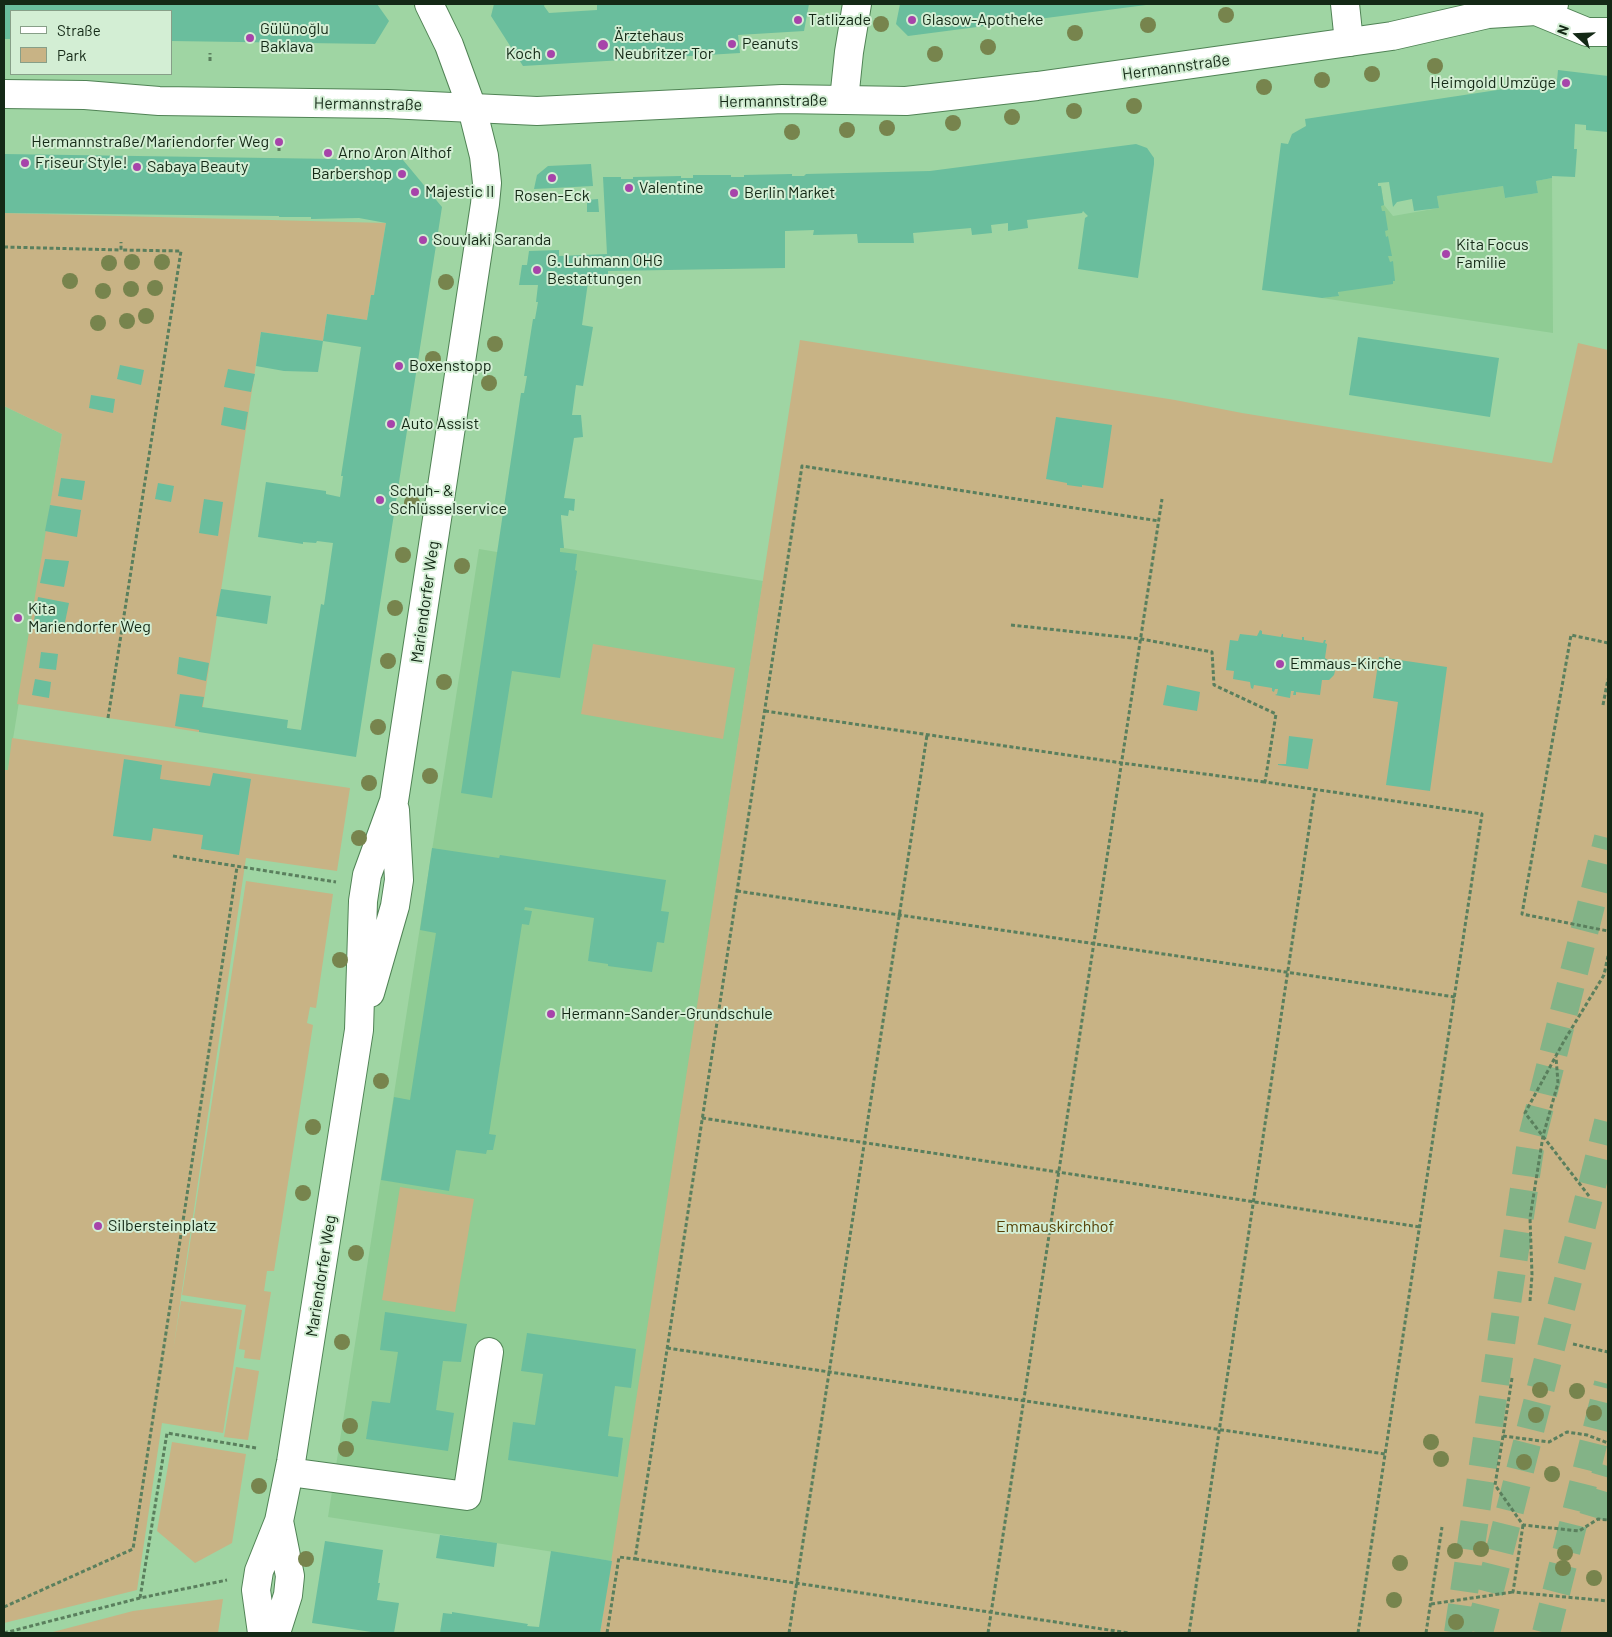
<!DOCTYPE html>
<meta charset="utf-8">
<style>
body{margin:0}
#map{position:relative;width:1612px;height:1637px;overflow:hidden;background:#9fd5a3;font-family:Barlow,sans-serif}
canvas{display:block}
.frame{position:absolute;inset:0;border:5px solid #142916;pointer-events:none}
.legend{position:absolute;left:10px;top:10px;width:162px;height:65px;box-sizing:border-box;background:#d3eed4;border:1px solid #879f88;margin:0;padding:6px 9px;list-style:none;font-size:15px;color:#142916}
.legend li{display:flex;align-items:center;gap:10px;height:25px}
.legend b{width:25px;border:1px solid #879f88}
.north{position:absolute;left:1552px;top:10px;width:50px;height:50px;-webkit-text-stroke:4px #d3eed4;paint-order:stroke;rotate:290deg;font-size:14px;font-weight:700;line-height:20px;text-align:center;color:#142916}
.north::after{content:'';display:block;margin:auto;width:18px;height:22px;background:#142916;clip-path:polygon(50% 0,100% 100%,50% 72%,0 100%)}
</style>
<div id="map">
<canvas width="1612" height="1637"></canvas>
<div class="frame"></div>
<ul class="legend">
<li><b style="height:6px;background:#fff"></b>Straße</li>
<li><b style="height:14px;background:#c8b385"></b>Park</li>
</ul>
<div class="north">N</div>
</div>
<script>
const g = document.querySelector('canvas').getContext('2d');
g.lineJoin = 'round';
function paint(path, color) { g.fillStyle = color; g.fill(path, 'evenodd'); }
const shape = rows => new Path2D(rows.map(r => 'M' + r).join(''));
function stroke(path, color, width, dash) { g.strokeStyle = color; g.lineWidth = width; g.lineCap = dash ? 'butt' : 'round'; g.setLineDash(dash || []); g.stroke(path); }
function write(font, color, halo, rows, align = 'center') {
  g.font = font + ' Barlow,sans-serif'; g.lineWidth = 4; g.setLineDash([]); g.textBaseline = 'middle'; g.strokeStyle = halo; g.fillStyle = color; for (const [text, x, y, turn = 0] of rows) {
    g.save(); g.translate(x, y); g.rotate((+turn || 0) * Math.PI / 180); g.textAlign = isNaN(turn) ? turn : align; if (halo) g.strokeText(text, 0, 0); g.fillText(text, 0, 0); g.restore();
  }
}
paint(shape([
 [1376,170,1378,186,1381,186,1384,205,1393,216,1439,208,1437,196,1503,186,1505,198,1538,193,1536,181,1552,178,1553,333,1322,298,1339,295,1336,278],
 [4,406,62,434,8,770,4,770],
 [564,548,763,581,612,1561,328,1517,479,549,497,552]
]), '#8fcc94');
paint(shape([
 [4,213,386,223,374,295,371,295,367,320,327,314,323,341,261,332,199,732,17,704,62,434,4,406],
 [800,340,1175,400,1242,413,1552,463,1578,343,1608,350,1608,1633,600,1633],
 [593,644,735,668,723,739,581,714],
 [12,738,350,788,337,871,246,858,173,1351,181,1301,242,1310,223,1433,162,1423,137,1590,4,1623,4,770,8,770],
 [246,881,333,894,316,1008,310,1007,307,1023,313,1025,274,1271,267,1271,264,1291,271,1292,260,1360,244,1358,245,1350,239,1349,246,1305,182,1295],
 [400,1187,474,1199,455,1312,382,1300],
 [236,1367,259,1371,248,1440,224,1437],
 [172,1442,246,1454,232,1543,195,1563,157,1531],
 [223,1599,218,1633,49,1633,133,1611]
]), '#c8b385');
paint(shape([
 [4,4,377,4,389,21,375,44,171,41,171,11,11,11,11,39,4,39],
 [494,4,545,4,544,6,549,13,597,10,597,4,809,4,804,31,738,35,740,53,523,66,491,16],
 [900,4,1146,4,1146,5,908,36,896,24],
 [1558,70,1608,76,1608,132,1586,130,1586,125,1575,124,1574,149,1577,149,1575,177,1552,176,1552,178,1536,181,1538,193,1505,198,1503,186,1437,196,1439,208,1414,211,1412,199,1397,202,1393,207,1389,182,1378,183,1378,186,1381,186,1384,205,1381,206,1382,211,1385,211,1388,230,1385,231,1386,237,1388,236,1392,256,1388,256,1390,262,1393,261,1395,281,1393,281,1393,284,1338,292,1339,296,1322,298,1262,290,1281,143,1288,144,1292,134,1306,126,1305,119,1557,81],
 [1136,144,1147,148,1154,158,1154,164,1138,278,1078,269,1085,218,1088,216,1083,211,1082,213,1027,220,1028,228,1008,231,1008,223,991,225,992,233,972,235,971,228,913,233,914,243,858,243,857,234,813,235,814,230,785,231,785,268,608,271,608,281,588,282,582,325,593,327,583,386,576,385,572,415,581,415,583,437,574,438,564,498,575,499,574,511,569,510,568,516,561,515,561,517,564,548,560,548,560,552,577,554,575,570,577,571,560,678,512,671,492,798,461,793,521,393,524,393,527,376,524,376,533,319,535,319,538,302,536,302,538,285,519,285,522,265,527,265,529,251,559,250,559,256,607,254,603,177,621,177,621,179,633,179,633,177,681,176,681,178,693,178,693,175,731,175,731,177,744,177,744,175,792,174,792,176,804,176,806,174,930,171],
 [4,154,403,160,442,207,356,757,199,732,199,730,175,726,180,694,204,697,202,707,288,720,287,728,301,730,321,604,324,605,333,543,317,541,316,543,303,542,303,544,258,537,266,482,326,491,326,494,340,497,343,476,341,476,361,347,323,341,327,314,367,320,371,295,374,295,386,223,359,218,311,219,311,217,279,217,279,216,4,213],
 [591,164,593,186,534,189,537,175,548,166],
 [598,199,599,212,587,212,587,200],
 [261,332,323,341,318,372,284,371,256,366],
 [1358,337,1499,358,1490,417,1349,395],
 [120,365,144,370,141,385,117,379],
 [228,369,255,374,251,392,224,387],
 [91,395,115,399,113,413,89,408],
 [224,407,248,412,245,430,221,425],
 [1056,417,1112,425,1103,488,1082,485,1082,487,1067,485,1067,483,1046,479],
 [61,478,85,481,82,500,58,496],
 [158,483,174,486,171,502,155,499],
 [204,499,223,502,218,536,199,533],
 [50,505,81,510,77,537,45,531],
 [45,559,69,561,64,587,40,583],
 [221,589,271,596,267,624,216,616],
 [38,597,69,603,64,627,34,621],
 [1260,630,1262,631,1262,634,1281,637,1282,634,1283,634,1283,637,1302,640,1302,637,1304,637,1304,640,1323,643,1324,640,1326,640,1325,643,1327,644,1325,658,1334,665,1335,671,1334,675,1329,680,1322,680,1320,695,1296,692,1296,695,1293,695,1294,691,1291,691,1290,698,1275,695,1277,694,1278,689,1275,689,1274,692,1272,691,1272,688,1254,685,1253,689,1251,688,1250,682,1233,679,1234,671,1226,670,1230,640,1238,641,1240,634,1257,636],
 [41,652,58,654,56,670,39,668],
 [179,657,209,663,206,681,177,674],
 [1379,657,1447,667,1430,791,1386,785,1398,702,1373,698],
 [35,679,51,682,49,698,32,695],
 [1167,685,1200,692,1197,711,1163,705],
 [1289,736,1313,739,1308,769,1278,765,1278,764,1286,764],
 [124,759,162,765,160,779,210,786,213,773,251,779,239,855,201,849,203,835,153,828,151,841,113,836],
 [432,848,499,858,500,855,666,880,661,911,669,912,664,943,657,942,652,972,608,966,608,964,588,961,594,918,525,907,524,910,532,911,529,925,522,924,489,1134,496,1135,493,1150,487,1150,486,1154,456,1150,449,1191,381,1180,394,1097,410,1100,436,933,420,930],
 [385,1312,467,1324,461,1362,443,1361,436,1410,454,1413,448,1451,366,1439,372,1401,390,1403,398,1352,380,1350],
 [527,1333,636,1349,631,1388,615,1386,608,1436,623,1438,618,1477,508,1460,513,1422,535,1425,543,1374,521,1371],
 [440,1535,497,1543,494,1567,436,1558],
 [325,1541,383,1550,378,1583,380,1583,377,1600,399,1603,394,1633,378,1633,312,1623],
 [551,1551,612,1561,600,1633,440,1633,443,1613,452,1614,452,1612,528,1624,527,1626,539,1627]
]), '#6abe9d');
stroke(shape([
 [1593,1517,1608,1466],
 [1458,1633,1531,1142,1608,838],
 [1479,1633,1608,1122],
 [1546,1633,1608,1384]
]), '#83b387', 28, [28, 14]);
const minor = shape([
 [1345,4,1349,42],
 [844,100,849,52,857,4],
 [370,993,395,906,399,880,395,810],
 [289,1472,467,1496,489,1352],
 [262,1633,256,1590,259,1571,279,1521,291,1462,359,1030,363,901,367,875,394,801,485,204,487,183,484,156,472,108,449,45,429,4],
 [276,1633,288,1595,290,1576,279,1521]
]);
const major = shape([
 [1536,11,1587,32,1608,32],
 [4,94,85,95,159,101,388,104,537,111,782,99,906,101,1037,86,1392,36,1488,14,1536,11,1554,4]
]);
stroke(minor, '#508355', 30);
stroke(major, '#508355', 30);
stroke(shape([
 [210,61,210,53],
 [279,151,279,142],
 [4,247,121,250],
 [1011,625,1141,639,1212,652,1214,685,1276,714,1265,782,1482,814,1358,1633],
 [1608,643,1571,635,1522,914,1608,931],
 [1603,705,1608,679],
 [765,711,1122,763,1265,782],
 [108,718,181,251,121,250,121,242],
 [173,856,336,882],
 [737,891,1455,997],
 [702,1118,1420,1227],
 [1589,1196,1525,1113,1564,1041,1604,975,1608,956],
 [1530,1301,1532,1275,1530,1218,1543,1136,1558,1083,1556,1057],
 [1573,1344,1608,1352],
 [667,1348,1385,1454],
 [1512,1378,1503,1436,1549,1442,1567,1432,1587,1435,1608,1443],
 [1503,1436,1495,1485,1523,1525,1579,1531,1598,1519,1608,1520],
 [1523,1525,1513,1592,1608,1601],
 [635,1559,1129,1633],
 [140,1598,167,1433,256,1448],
 [1431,1604,1513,1592],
 [4,1607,133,1549,237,867],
 [4,1633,140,1598,227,1580],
 [607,1633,619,1557,635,1559,802,466,1159,521],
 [789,1633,927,735],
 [988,1633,1162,499],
 [1189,1633,1315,789],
 [1426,1633,1442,1527]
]), '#5a7f5d', 3, [4, 2.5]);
stroke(minor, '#fff', 28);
stroke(major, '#fff', 28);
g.fillStyle = '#77844d';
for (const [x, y] of [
 [1226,15],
 [881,24],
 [1148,25],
 [1075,33],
 [988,47],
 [935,54],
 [1435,66],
 [1372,74],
 [1322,80],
 [1264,87],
 [1134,106],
 [1074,111],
 [1012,117],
 [953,123],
 [887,128],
 [847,130],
 [792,132],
 [132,262],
 [162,262],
 [109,263],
 [70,281],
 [446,282],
 [155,288],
 [131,289],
 [103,291],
 [146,316],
 [127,321],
 [98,323],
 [495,344],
 [433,359],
 [489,383],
 [412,503],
 [403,555],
 [462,566],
 [395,608],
 [388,661],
 [444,682],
 [378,727],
 [430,776],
 [369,783],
 [359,838],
 [340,960],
 [381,1081],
 [313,1127],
 [303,1193],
 [356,1253],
 [342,1342],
 [1540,1390],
 [1577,1391],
 [1594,1413],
 [1536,1415],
 [350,1426],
 [1431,1442],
 [346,1449],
 [1441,1459],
 [1524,1462],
 [1552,1474],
 [259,1486],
 [1481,1549],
 [1455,1551],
 [1565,1553],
 [306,1559],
 [1400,1563],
 [1563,1568],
 [1594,1578],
 [1394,1600],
 [1456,1622]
]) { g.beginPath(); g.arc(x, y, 8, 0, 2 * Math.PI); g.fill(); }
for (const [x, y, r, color] of [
 [798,20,5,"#a744aa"],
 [912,20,5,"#a744aa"],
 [250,38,5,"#a744aa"],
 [732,44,5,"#a744aa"],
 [603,45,6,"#a744aa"],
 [551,54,5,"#a744aa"],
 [1566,83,5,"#a744aa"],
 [279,142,5,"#a744aa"],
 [328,153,5,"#a744aa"],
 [25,163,5,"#a744aa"],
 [137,167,5,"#a744aa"],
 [402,174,5,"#a744aa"],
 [552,178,5,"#a744aa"],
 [629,188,5,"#a744aa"],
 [415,192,5,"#a744aa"],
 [734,193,5,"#a744aa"],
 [423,240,5,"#a744aa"],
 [1446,254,5,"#a744aa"],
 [537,270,5,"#a744aa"],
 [399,366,5,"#a744aa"],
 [391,424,5,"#a744aa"],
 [380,500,5,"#a744aa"],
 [18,618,5,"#a744aa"],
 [1280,664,5,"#a744aa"],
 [551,1014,5,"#a744aa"],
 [98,1226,5,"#a744aa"]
]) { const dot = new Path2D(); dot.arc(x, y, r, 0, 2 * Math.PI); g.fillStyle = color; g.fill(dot); stroke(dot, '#d3eed4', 2); }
write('16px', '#142916', '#d3eed4', [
 ["Tatlizade",808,20],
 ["Glasow-Apotheke",922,20],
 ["Gülünoğlu",260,29],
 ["Baklava",260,47],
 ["Ärztehaus",614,36],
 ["Neubritzer Tor",614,54],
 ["Peanuts",742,44],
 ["Koch",541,54,"right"],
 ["Heimgold Umzüge",1556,83,"right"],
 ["Hermannstraße/Mariendorfer Weg",269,142,"right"],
 ["Arno Aron Althof",338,153],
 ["Friseur Style!",35,163],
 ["Sabaya Beauty",147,167],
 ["Barbershop",392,174,"right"],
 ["Valentine",639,188],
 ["Majestic II",425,192],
 ["Berlin Market",744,193],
 ["Rosen-Eck",552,196,"center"],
 ["Souvlaki Saranda",433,240],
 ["Kita Focus",1456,245],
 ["Familie",1456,263],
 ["G. Luhmann OHG",547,261],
 ["Bestattungen",547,279],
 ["Boxenstopp",409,366],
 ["Auto Assist",401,424],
 ["Schuh- &",390,491],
 ["Schlüsselservice",390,509],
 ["Kita",28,609],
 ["Mariendorfer Weg",28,627],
 ["Emmaus-Kirche",1290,664],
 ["Hermann-Sander-Grundschule",561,1014],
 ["Silbersteinplatz",108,1226]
], 'left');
write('16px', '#142916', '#d3eed4', [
 ["Hermannstraße",1176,67,-8],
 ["Hermannstraße",773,101,-1],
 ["Hermannstraße",368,104,1],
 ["Mariendorfer Weg",425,602,-82],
 ["Mariendorfer Weg",321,1276,-81]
]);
write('16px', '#564106', '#d3eed4', [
 ["Emmauskirchhof",1055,1227]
]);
</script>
